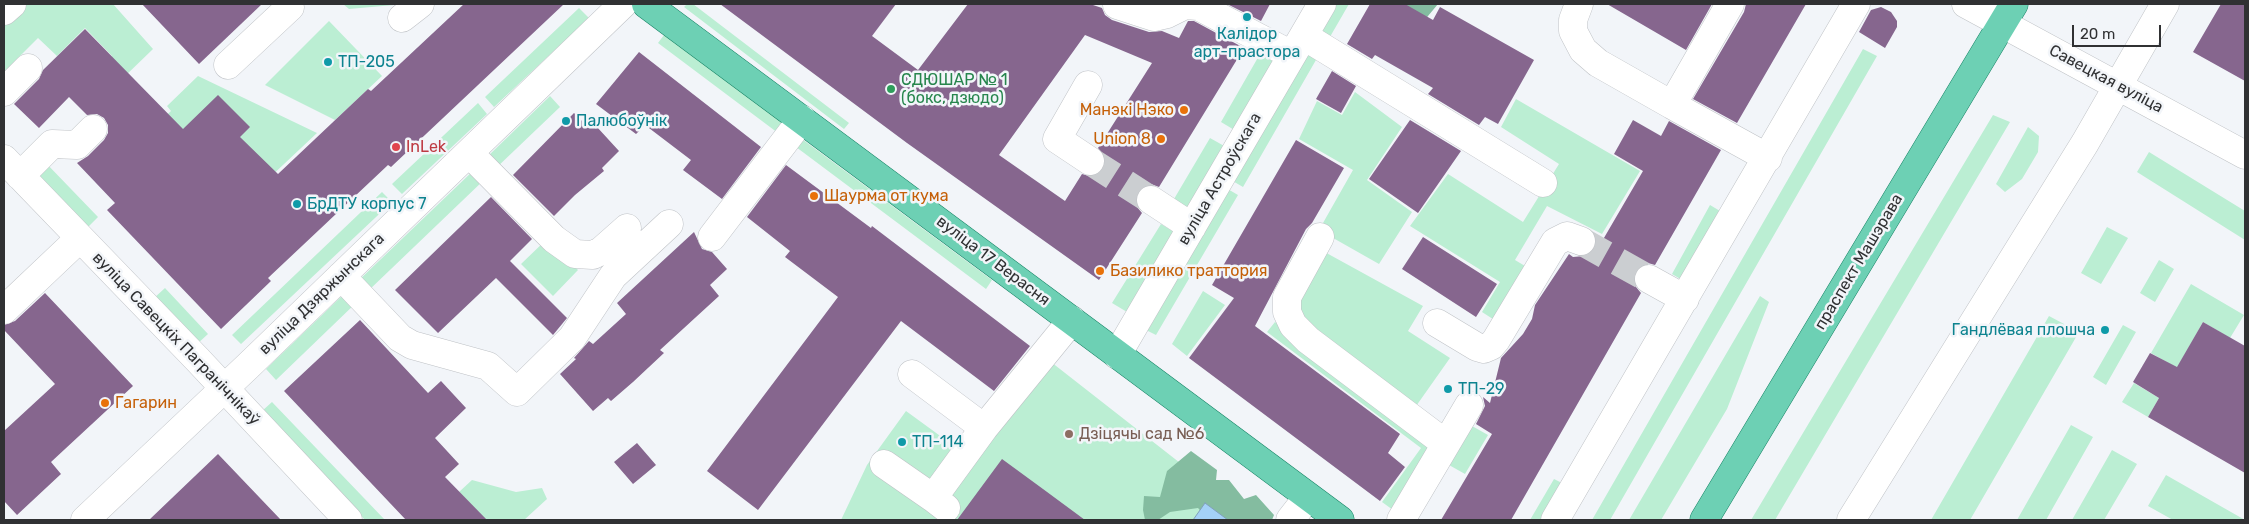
<!DOCTYPE html>
<meta charset="utf-8">
<style>
body{margin:0}
#map{position:relative;width:2249px;height:524px;overflow:hidden;background:#f2f5f9;font-family:Rubik,sans-serif}
canvas{display:block}
.frame{position:absolute;inset:0;border:5px solid #303133;pointer-events:none}
.scale{position:absolute;left:2072px;top:25px;width:89px;height:22px;box-sizing:border-box;border:2px solid #303133;border-top:0;padding-left:6px;font-size:15px;line-height:18px;white-space:nowrap;color:#303133;-webkit-text-stroke:4px #f2f5f9;paint-order:stroke}
</style>
<div id="map">
<canvas width="2249" height="524"></canvas>
<div class="frame"></div>
<div class="scale">20 m</div>
</div>
<script>
const g = document.querySelector('canvas').getContext('2d');
g.lineJoin = 'round';
function paint(path, color) { g.fillStyle = color; g.fill(path, 'evenodd'); }
const shape = rows => new Path2D(rows.map(r => 'M' + r).join(''));
function stroke(path, color, width, dash) { g.strokeStyle = color; g.lineWidth = width; g.lineCap = dash ? 'butt' : 'round'; g.setLineDash(dash || []); g.stroke(path); }
function write(font, color, halo, rows, align = 'center') {
  g.font = font + ' Rubik,sans-serif'; g.lineWidth = 5; g.setLineDash([]); g.textBaseline = 'middle'; g.strokeStyle = halo; g.fillStyle = color; for (const [text, x, y, turn = 0] of rows) {
    g.save(); g.translate(x, y); g.rotate((+turn || 0) * Math.PI / 180); g.textAlign = isNaN(turn) ? turn : align; if (halo) g.strokeText(text, 0, 0); g.fillText(text, 0, 0); g.restore();
  }
}
paint(shape([
 [22,4,113,4,153,49,87,113,71,96,112,56,85,28,57,56,38,38,4,72,4,22],
 [343,4,405,4,349,9],
 [687,4,693,4,849,123,844,129,684,7],
 [1334,4,1349,4,1327,42,1316,36],
 [579,8,589,18,494,107,485,97],
 [329,21,382,76,335,120,265,85],
 [664,35,785,124,778,133,658,43],
 [1264,47,1280,55,1236,131,1221,122],
 [1309,47,1320,53,1243,187,1231,180],
 [1863,49,1877,56,1610,520,1592,520],
 [198,76,317,133,216,228,128,152,171,111,167,106],
 [1355,92,1402,127,1367,180,1412,212,1379,264,1319,230,1353,170,1299,139,1317,101,1342,115],
 [550,96,560,107,494,170,484,160],
 [1516,99,1640,171,1602,234,1547,206,1515,260,1530,269,1499,323,1482,312,1500,282,1410,226,1448,174,1523,222,1559,164,1501,127],
 [478,103,487,114,402,194,392,184],
 [1993,115,2010,122,1775,520,1751,520],
 [2028,127,2039,136,2038,152,2022,179,2005,192,1996,184],
 [798,136,992,280,986,289,792,144],
 [1210,138,1226,147,1190,209,1174,199],
 [2149,152,2245,211,2245,240,2137,172],
 [44,161,98,217,86,229,32,172],
 [475,169,485,179,367,292,357,282],
 [1226,188,1238,195,1156,335,1144,329],
 [382,192,392,202,241,344,232,335],
 [1710,205,1720,211,1682,280,1672,274],
 [1161,224,1176,233,1127,312,1112,303],
 [2107,227,2128,238,2101,284,2081,273],
 [547,239,578,270,553,296,521,264],
 [1321,250,1423,306,1408,331,1450,358,1414,409,1310,337,1294,297],
 [2159,260,2174,269,2155,302,2140,293],
 [2191,284,2244,315,2230,338,2203,322,2177,368,2151,353],
 [165,288,208,334,196,345,153,299],
 [1203,291,1225,305,1187,356,1172,344],
 [346,292,357,302,276,380,266,369],
 [1760,296,1769,302,1727,409,1661,520,1629,520],
 [2049,316,2079,332,1970,520,1931,520],
 [1275,322,1441,447,1393,510,1382,502,1421,448,1267,332],
 [2123,325,2136,332,2106,385,2093,377],
 [1051,362,1253,520,841,520,867,465,906,411,965,454],
 [2134,383,2159,398,2148,417,2122,402],
 [272,402,385,520,365,520,262,411],
 [2071,425,2093,437,2046,520,2017,520],
 [1472,426,1488,435,1465,474,1449,465],
 [2112,450,2137,464,2104,520,2072,520],
 [2166,475,2245,520,2173,520,2148,506],
 [1554,479,1562,483,1540,520,1530,520],
 [472,480,516,492,542,488,547,499,524,520,486,520,459,492]
]), '#bbeed3');
paint(shape([
 [1398,4,1438,4,1418,28,1402,19],
 [1191,451,1217,470,1216,480,1229,480,1244,499,1256,495,1274,515,1272,520,1209,520,1198,508,1170,512,1158,520,1145,520,1143,510,1144,496,1160,497,1167,471]
]), '#84bca0');
const water = shape([
 [1205,503,1228,520,1193,520,1205,503]
]);
paint(water, '#a4d1f7');
stroke(water, '#81a1bc', 1);
paint(shape([
 [142,4,262,4,199,64],
 [464,4,564,4,391,167,388,165,268,278,271,281,221,329,107,210,115,203,77,163,88,156,104,140,108,133,108,125,104,118,97,114,87,115,69,97,39,128,14,104,39,79,43,70,85,29,183,129,218,95,250,127,240,137,278,174,368,89,371,91],
 [720,4,896,4,872,36,918,70,968,4,1090,4,1102,8,1105,15,1112,20,1149,32,1162,31,1179,38,1188,21,1194,21,1244,48,1159,187,1151,184,1144,186,1138,192,1135,200,1137,207,1142,213,1099,280,907,143],
 [1085,35,1152,63,1098,148,1104,155,1106,162,1103,169,1096,175,1089,176,1082,174,1065,201,999,155],
 [1227,4,1270,4,1261,21],
 [1370,4,1405,4,1433,20,1440,7,1534,60,1498,124,1485,117,1479,125,1428,94,1433,88,1375,55,1372,59,1347,44],
 [1607,4,1712,4,1686,50],
 [1746,4,1806,4,1737,123,1693,99,1744,12],
 [2221,4,2245,4,2245,81,2193,52],
 [1881,7,1891,12,1897,21,1897,27,1885,48,1859,32,1871,10],
 [639,52,761,147,722,199,683,170,691,160,645,125,636,134,596,104],
 [1332,71,1356,86,1341,113,1316,99],
 [574,113,582,121,586,115,619,151,602,168,604,171,575,195,554,216,513,175],
 [1410,120,1461,151,1418,213,1369,179],
 [1633,120,1661,136,1669,121,1721,150,1655,265,1648,263,1641,265,1636,271,1633,280,1636,287,1641,293,1511,520,1441,520,1492,434,1476,424,1485,406,1483,397,1490,403,1501,358,1523,334,1532,319,1535,305,1569,254,1573,257,1584,256,1591,253,1595,247,1596,240,1601,243,1643,171,1614,154],
 [1296,140,1344,168,1312,223,1306,229,1255,326,1400,434,1388,453,1405,467,1380,501,1189,358,1234,298,1212,285],
 [786,165,871,228,872,226,1030,346,994,391,901,321,758,510,707,471,838,297,785,257,790,251,747,217],
 [491,197,532,239,510,261,567,318,553,335,496,278,438,333,395,290],
 [694,232,702,249,712,252,727,269,710,285,719,296,660,350,664,353,633,382,611,401,608,398,593,411,560,374,576,359,574,358,589,341,593,344,626,314,617,303],
 [1423,237,1497,284,1476,317,1402,269],
 [45,293,133,386,51,462,61,474,17,515,4,501,4,431,55,384,4,330,4,325,15,321],
 [360,320,428,393,441,381,466,408,435,438,459,464,445,477,487,520,406,520,284,391],
 [2203,322,2245,346,2245,473,2148,417,2159,398,2133,382,2150,353,2177,367],
 [637,443,656,465,633,484,614,462],
 [218,454,281,520,149,520],
 [1002,459,1043,489,1085,520,957,520]
]), '#86668e');
stroke(shape([
 [1090,161,1151,200],
 [1581,241,1649,279]
]), '#cbced1', 28, [28, 14]);
const minor = shape([
 [1579,4,1573,20,1573,31,1583,50,1598,63,1672,105],
 [1730,4,1672,105,1768,158],
 [1966,4,2245,155],
 [1117,5,1154,17,1167,14,1185,5,1198,6,1292,55],
 [4,11,12,4],
 [402,18,420,4],
 [1304,36,1543,183],
 [228,65,290,7,286,4],
 [1088,85,1057,139,1090,161],
 [4,92,28,68],
 [469,153,554,239,575,254,593,255,601,251,627,228],
 [4,159,197,359,348,520],
 [20,176,52,144,77,145,93,129],
 [1151,200,1192,227],
 [712,237,802,119],
 [1320,237,1287,297,1287,312,1293,325,1308,340,1446,444],
 [341,276,400,338,412,345,488,366,517,392,572,338,613,276,669,224],
 [1649,279,1685,299],
 [4,310,80,238],
 [1437,323,1477,347,1484,349,1491,346,1496,340,1555,242,1567,236,1581,241],
 [1117,355,1322,4],
 [912,374,984,428,1072,320],
 [884,464,933,498],
 [946,508,933,498,984,428],
 [85,520,248,366,623,4],
 [1290,520,1308,497],
 [1401,520,1469,405],
 [1555,520,1856,4],
 [1851,520,2085,143,2165,4]
]);
const major = shape([
 [646,4,1340,520],
 [1704,520,2014,4]
]);
stroke(minor, '#bfc2c6', 29);
stroke(major, '#188466', 29);
stroke(minor, '#fff', 28);
stroke(major, '#6dd0b4', 28);
for (const [x, y, r, color] of [
 [1247,17,5,"#0f9aa8"],
 [328,62,5,"#0f9aa8"],
 [891,89,5,"#2e9e5b"],
 [1184,110,5,"#e8710a"],
 [566,121,5,"#0f9aa8"],
 [1161,139,5,"#e8710a"],
 [396,147,5,"#e0444e"],
 [814,196,5,"#e8710a"],
 [297,204,5,"#0f9aa8"],
 [1100,271,5,"#e8710a"],
 [2105,330,5,"#0f9aa8"],
 [1448,389,5,"#0f9aa8"],
 [105,403,5,"#e8710a"],
 [1069,434,5,"#8d6e63"],
 [902,442,5,"#0f9aa8"]
]) { const dot = new Path2D(); dot.arc(x, y, r, 0, 2 * Math.PI); g.fillStyle = color; g.fill(dot); stroke(dot, '#f2f5f9', 2); }
write('16px', '#0d838f', '#f2f5f9', [
 ["Калідор",1247,34,"center"],
 ["арт-прастора",1247,52,"center"],
 ["ТП-205",338,62],
 ["Палюбоўнік",576,121],
 ["БрДТУ корпус 7",307,204],
 ["Гандлёвая плошча",2095,330,"right"],
 ["ТП-29",1458,389],
 ["ТП-114",912,442]
], 'left');
write('16px', '#303133', '#f2f5f9', [
 ["Савецкая вуліца",2106,79,28],
 ["вуліца Астроўскага",1220,179,-60],
 ["вуліца 17 Верасня",993,261,37],
 ["праспект Машэрава",1859,262,-59],
 ["вуліца Дзяржынскага",322,294,-44],
 ["вуліца Савецкіх Пагранічнікаў",176,339,46]
]);
write('16px', '#27864d', '#f2f5f9', [
 ["СДЮШАР № 1",901,80],
 ["(бокс, дзюдо)",901,98]
], 'left');
write('16px', '#c56008', '#f2f5f9', [
 ["Манэкі Нэко",1174,110,"right"],
 ["Union 8",1151,139,"right"],
 ["Шаурма от кума",824,196],
 ["Базилико траттория",1110,271],
 ["Гагарин",115,403]
], 'left');
write('16px', '#be3a42', '#f2f5f9', [
 ["InLek",406,147]
], 'left');
write('16px', '#785e54', '#f2f5f9', [
 ["Дзіцячы сад №6",1079,434]
], 'left');
</script>
